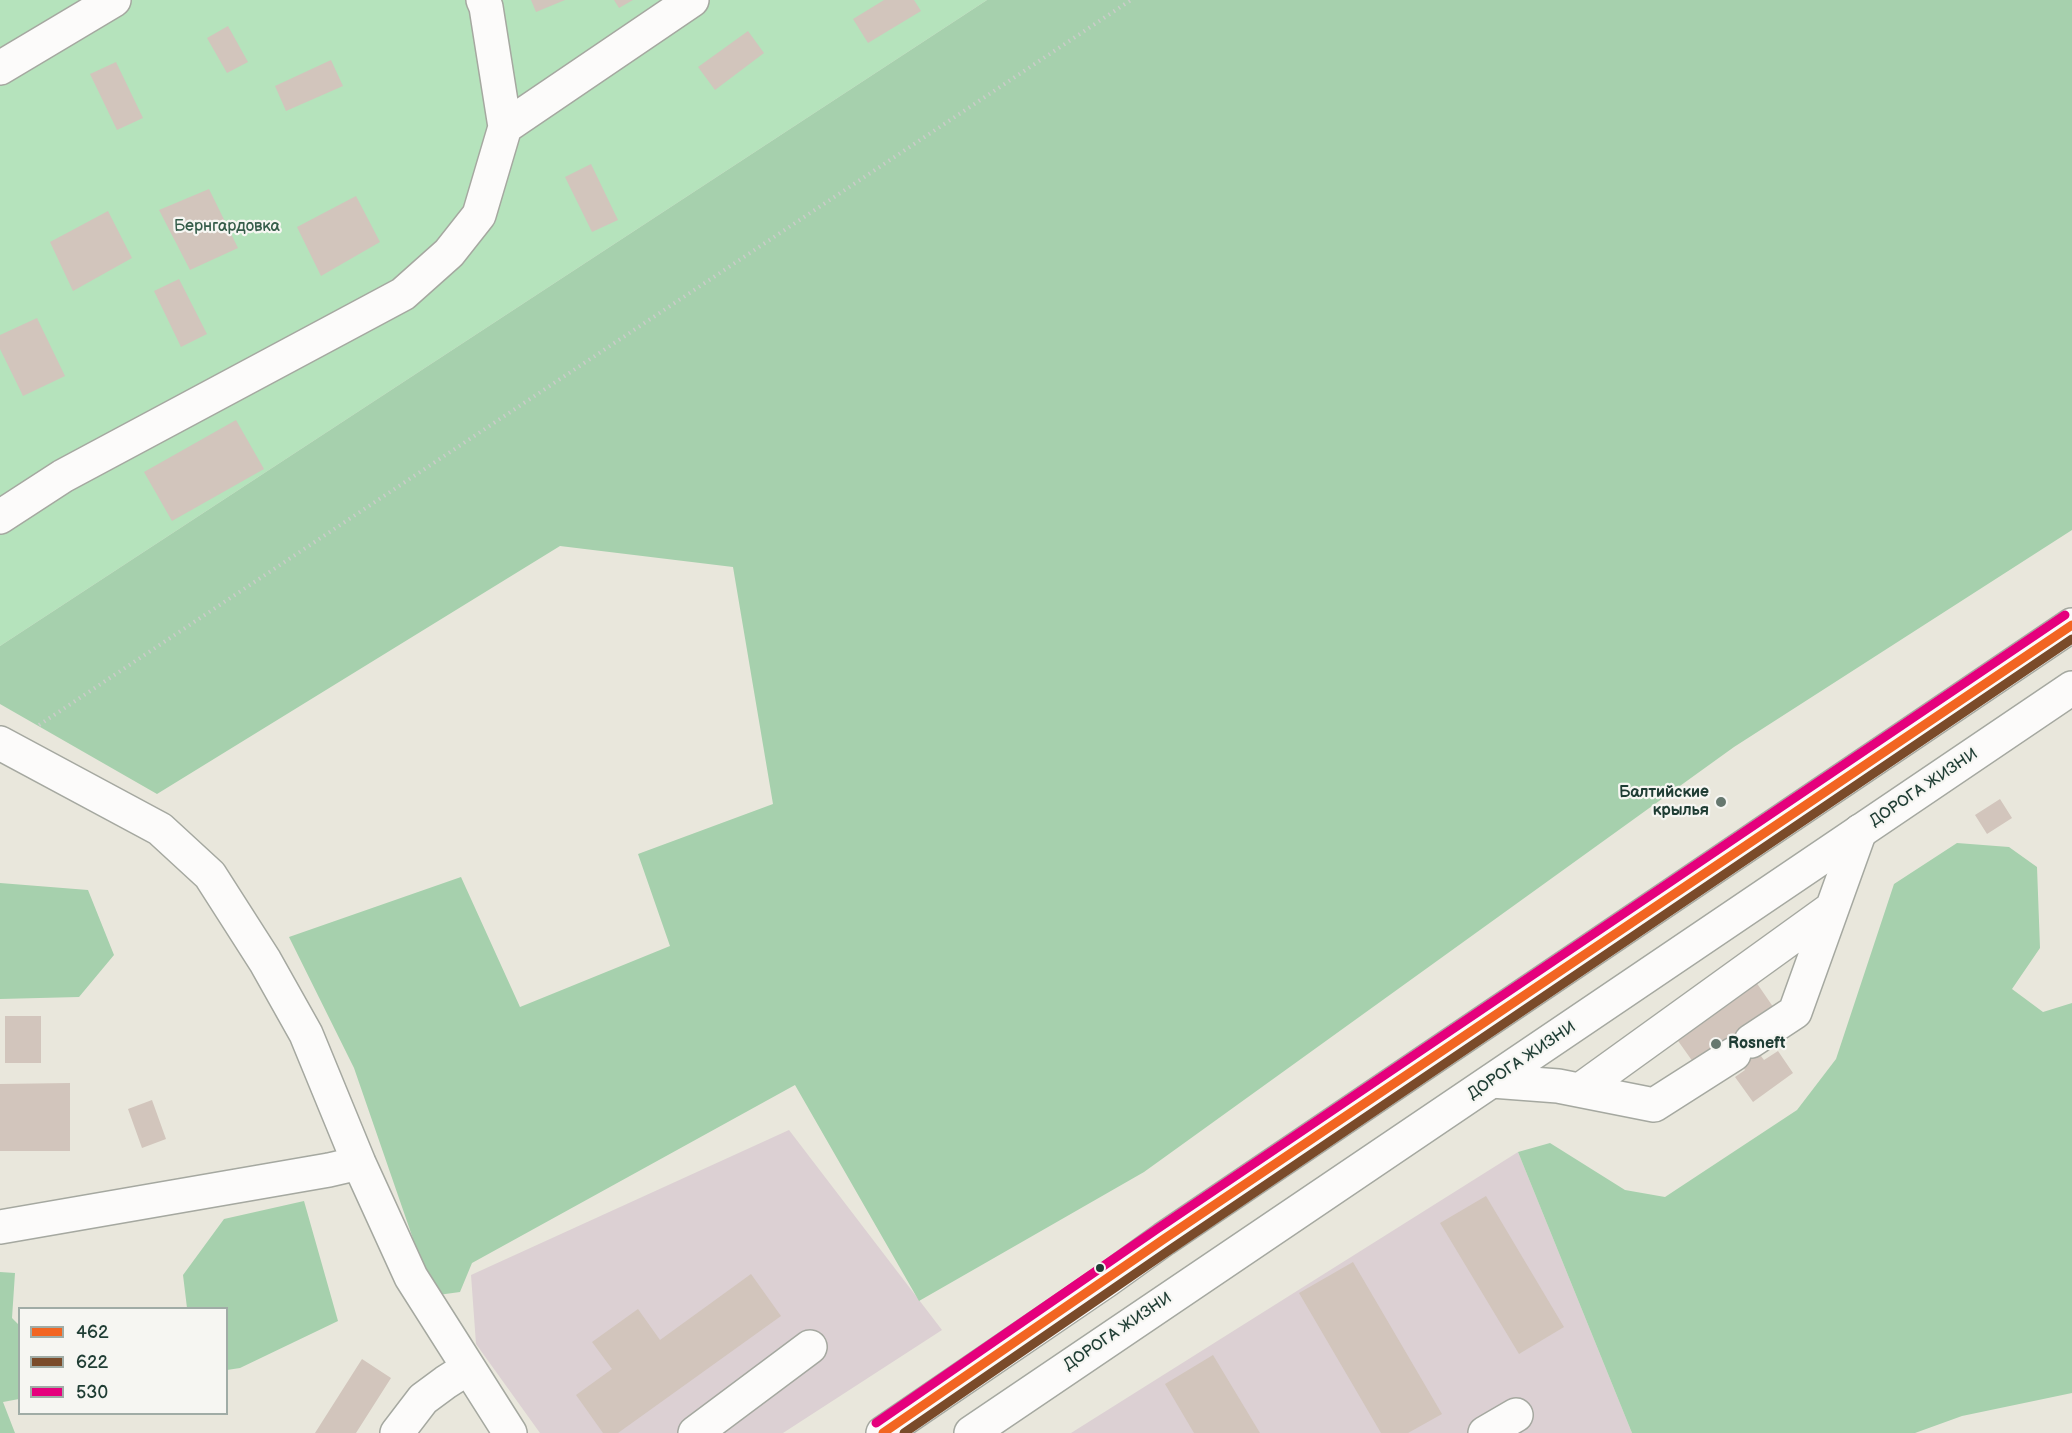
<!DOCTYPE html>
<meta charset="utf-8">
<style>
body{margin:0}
#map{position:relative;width:2072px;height:1433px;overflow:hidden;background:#e9e7dc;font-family:"Balsamiq Sans",sans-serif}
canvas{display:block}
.legend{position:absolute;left:18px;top:1307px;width:210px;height:108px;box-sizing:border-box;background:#f6f6f2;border:2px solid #a0aca6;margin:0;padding:8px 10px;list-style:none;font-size:18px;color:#1f3d34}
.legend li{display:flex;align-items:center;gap:12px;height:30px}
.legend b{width:30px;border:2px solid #a0aca6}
</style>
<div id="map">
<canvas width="2072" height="1433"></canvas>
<ul class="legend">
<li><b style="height:8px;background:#f26522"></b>462</li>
<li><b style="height:8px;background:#7a4b2a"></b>622</li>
<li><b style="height:8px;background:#e5007d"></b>530</li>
</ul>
</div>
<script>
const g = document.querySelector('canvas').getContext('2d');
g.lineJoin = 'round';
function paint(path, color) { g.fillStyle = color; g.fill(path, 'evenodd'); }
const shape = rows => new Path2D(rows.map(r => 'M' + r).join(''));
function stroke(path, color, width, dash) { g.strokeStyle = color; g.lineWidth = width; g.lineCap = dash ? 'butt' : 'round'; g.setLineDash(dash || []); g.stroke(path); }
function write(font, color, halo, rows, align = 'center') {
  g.font = font + ' "Balsamiq Sans",sans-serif'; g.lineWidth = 4.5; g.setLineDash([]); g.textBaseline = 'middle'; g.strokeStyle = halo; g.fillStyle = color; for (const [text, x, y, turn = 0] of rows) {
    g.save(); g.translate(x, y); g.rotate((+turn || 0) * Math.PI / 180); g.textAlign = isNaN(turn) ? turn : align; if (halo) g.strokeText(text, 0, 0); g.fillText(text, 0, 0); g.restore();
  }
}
paint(shape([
 [789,1130,942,1330,783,1433,540,1433,476,1344,471,1275],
 [1518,1152,1632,1433,1071,1433]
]), '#dcd0d3');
paint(shape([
 [0,0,987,0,0,646]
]), '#b5e3bc');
paint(shape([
 [987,0,2072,0,2072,530,1734,747,1144,1172,919,1301,795,1085,472,1263,460,1292,438,1295,420,1259,354,1068,289,937,461,877,520,1007,670,946,638,854,773,804,733,567,560,546,157,794,0,704,0,646],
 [1957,843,2009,847,2037,867,2040,948,2012,989,2043,1012,2072,1003,2072,1393,1962,1416,1915,1433,1632,1433,1518,1152,1550,1143,1625,1190,1665,1197,1797,1110,1836,1059,1894,884],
 [0,883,88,890,114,955,79,997,0,999],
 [304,1201,338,1321,240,1368,227,1370,226,1308,187,1308,183,1275,224,1219],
 [0,1272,15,1273,12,1318,19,1325,19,1399,3,1402,15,1433,0,1433]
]), '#a6d0ad');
paint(shape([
 [531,0,565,0,536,12],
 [614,0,633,0,619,8],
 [884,0,914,0,921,11,868,43,853,19],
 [228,26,248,62,227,73,207,38],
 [748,31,764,53,715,90,698,67],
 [331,60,343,86,286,111,275,86],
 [116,62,143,118,117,130,90,74],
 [591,164,618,220,592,232,565,177],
 [209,189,238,248,190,270,159,210],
 [356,196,380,242,321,276,297,227],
 [108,211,132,258,73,291,50,242],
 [179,279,207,334,181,347,154,291],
 [37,318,65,376,23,396,0,349,0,335],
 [236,420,264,469,172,521,144,472],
 [2000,799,2012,818,1987,834,1975,815],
 [1756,982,1778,1014,1746,1036,1764,1060,1778,1051,1793,1073,1753,1102,1735,1077,1745,1070,1729,1047,1698,1069,1676,1038],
 [5,1016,41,1016,41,1063,5,1063],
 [70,1083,70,1151,0,1151,0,1084],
 [152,1100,166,1139,142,1148,128,1109],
 [1486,1196,1564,1327,1519,1354,1440,1223],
 [1353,1262,1442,1414,1408,1433,1381,1433,1299,1293],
 [751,1274,781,1316,618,1433,603,1433,576,1395,612,1369,592,1342,638,1309,660,1340],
 [1213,1355,1260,1433,1194,1433,1165,1384],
 [362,1359,391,1378,356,1433,315,1433]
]), '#d2c5bc');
const minor = shape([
 [483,0,486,7,505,127],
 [0,68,114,0],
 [0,517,63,476,403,294,449,253,479,215,505,127,692,0],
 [0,743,160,829,210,875,265,961,306,1034,359,1163,411,1277,510,1433],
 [1751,1041,1795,1012,1860,831],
 [1492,1081,1558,1086,1654,1105,1734,1054],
 [1580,1090,1831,909],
 [0,1227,329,1170,359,1163],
 [397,1433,423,1399,446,1382,468,1368],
 [695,1433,810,1347],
 [1485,1433,1516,1415]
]);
const major = shape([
 [883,1433,1107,1280,1164,1239,2072,625],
 [971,1433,2072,688]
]);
stroke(minor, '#a5a8a0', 36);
stroke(major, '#a5a8a0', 36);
stroke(shape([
 [39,725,1131,0]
]), '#caccc9', 4, [1.5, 4.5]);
stroke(minor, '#fcfbfa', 33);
stroke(major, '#fcfbfa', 33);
stroke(shape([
 [883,1433,1164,1239,2072,625]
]), '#f26522', 9);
stroke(shape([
 [904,1433,1171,1249,2072,639]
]), '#7a4b2a', 9);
stroke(shape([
 [876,1423,1157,1229,2065,615]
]), '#e5007d', 9);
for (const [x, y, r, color] of [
 [1721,802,6,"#66786f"],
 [1716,1044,6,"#66786f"],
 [1100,1268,5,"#1f3d34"]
]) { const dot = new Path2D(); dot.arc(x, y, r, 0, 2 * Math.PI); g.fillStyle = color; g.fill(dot); stroke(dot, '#f6f6f2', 2); }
write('16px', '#355d4a', '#f6f6f2', [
 ["Бернгардовка",227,227]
]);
write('16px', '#1f3d34', '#f6f6f2', [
 ["ДОРОГА ЖИЗНИ",1924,788,-34],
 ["ДОРОГА ЖИЗНИ",1522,1061,-34],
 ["ДОРОГА ЖИЗНИ",1118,1332,-34]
]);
write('bold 16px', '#1f3d34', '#f6f6f2', [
 ["Балтийские",1709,793],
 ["крылья",1709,811],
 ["Rosneft",1728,1044,"left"]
], 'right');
</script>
